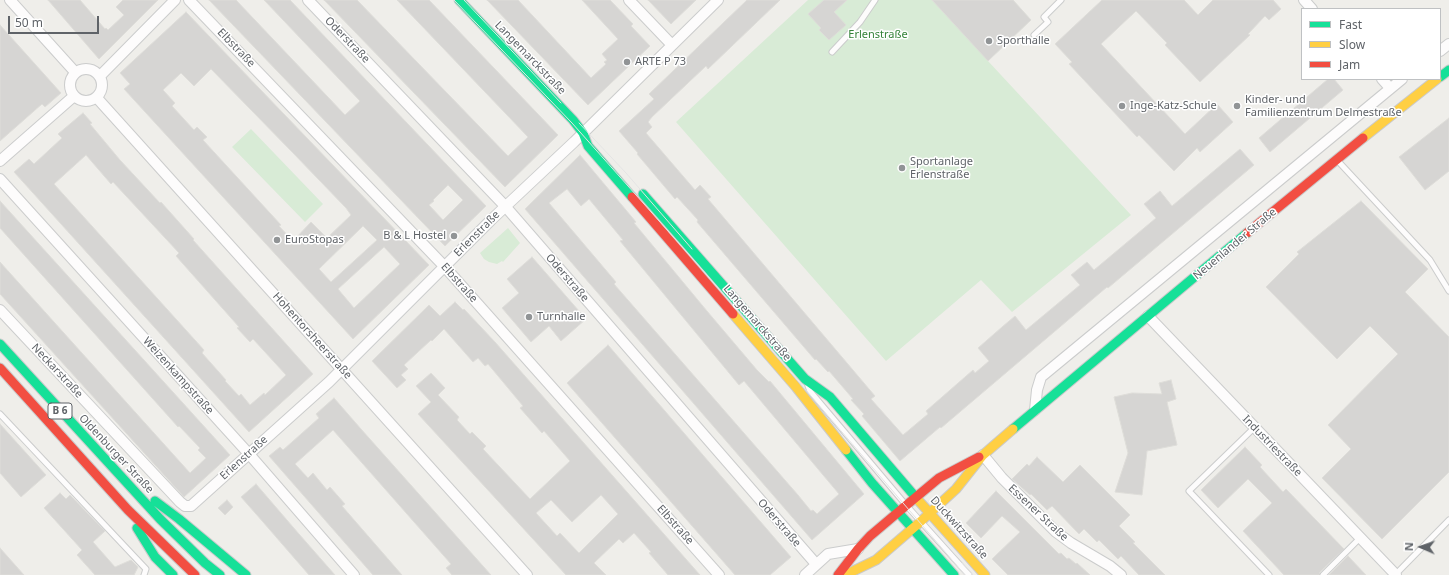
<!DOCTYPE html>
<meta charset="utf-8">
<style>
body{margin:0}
#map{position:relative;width:1449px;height:575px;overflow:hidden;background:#efeeea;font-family:"Noto Sans",sans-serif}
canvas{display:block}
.legend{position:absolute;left:1301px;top:8px;width:140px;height:72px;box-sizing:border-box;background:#fff;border:1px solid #bfc1c3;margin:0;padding:5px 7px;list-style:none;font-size:12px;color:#5f6368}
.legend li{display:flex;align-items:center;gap:8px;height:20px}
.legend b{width:20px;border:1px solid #bfc1c3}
.north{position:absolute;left:1401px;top:527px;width:40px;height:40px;-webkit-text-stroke:3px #fff;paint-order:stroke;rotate:272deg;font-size:11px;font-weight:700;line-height:16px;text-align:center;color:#5f6368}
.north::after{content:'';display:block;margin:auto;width:14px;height:18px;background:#5f6368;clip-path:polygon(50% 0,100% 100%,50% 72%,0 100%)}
.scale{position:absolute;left:8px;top:16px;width:91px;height:18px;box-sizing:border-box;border:2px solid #5f6368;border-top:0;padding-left:5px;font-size:12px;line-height:14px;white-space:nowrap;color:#5f6368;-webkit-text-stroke:3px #fff;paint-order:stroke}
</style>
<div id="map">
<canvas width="1449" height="575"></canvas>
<ul class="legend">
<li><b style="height:5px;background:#16e098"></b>Fast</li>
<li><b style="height:5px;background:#ffcf43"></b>Slow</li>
<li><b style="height:5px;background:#f24e42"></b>Jam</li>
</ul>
<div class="north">N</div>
<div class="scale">50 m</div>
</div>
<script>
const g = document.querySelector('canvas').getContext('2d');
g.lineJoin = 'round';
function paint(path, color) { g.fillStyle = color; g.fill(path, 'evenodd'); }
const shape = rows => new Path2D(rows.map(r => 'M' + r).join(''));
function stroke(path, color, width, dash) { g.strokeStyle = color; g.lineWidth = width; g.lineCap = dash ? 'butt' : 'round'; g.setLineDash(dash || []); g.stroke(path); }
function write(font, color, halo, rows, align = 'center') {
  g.font = font + ' "Noto Sans",sans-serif'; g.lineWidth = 3; g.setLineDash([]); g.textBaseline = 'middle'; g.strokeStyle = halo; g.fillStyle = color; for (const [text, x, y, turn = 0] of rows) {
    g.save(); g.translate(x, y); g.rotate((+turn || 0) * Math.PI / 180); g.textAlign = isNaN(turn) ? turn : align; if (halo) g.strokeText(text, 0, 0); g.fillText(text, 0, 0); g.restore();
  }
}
paint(shape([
 [808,0,841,0,844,3,847,0,1013,0,1031,20,988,61,1131,215,1012,312,981,280,886,361,676,122],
 [251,129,323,204,305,222,232,147],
 [508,228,520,243,503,262,502,261,497,264,489,262,484,259,480,253]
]), '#d8ebd6');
const building = shape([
 [48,0,80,0,105,29,106,28,108,30,124,15,116,7,123,0,158,0,99,59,48,0],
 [209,0,236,0,345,115,360,101,264,0,290,0,486,206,445,246,209,0],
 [448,185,463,200,443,220,429,205,434,201,433,200,448,185],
 [324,0,357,0,508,156,528,137,397,0,429,0,558,135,505,187,324,0],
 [487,0,518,0,591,78,606,64,604,62,607,60,602,54,618,39,582,0,610,0,633,24,631,26,650,46,588,105,487,0],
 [648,0,696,0,671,24,648,0],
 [747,0,780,0,708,69,706,66,652,117,648,122,652,127,646,133,695,190,700,185,711,197,708,199,875,396,871,399,903,435,928,414,926,411,973,370,975,373,989,361,978,348,1002,327,1015,316,1026,330,1080,285,1071,275,1087,262,1094,270,1156,218,1144,204,1160,191,1172,206,1240,149,1254,165,1108,288,1107,287,941,428,940,427,900,461,862,416,864,414,851,400,853,399,829,371,828,372,816,359,815,360,697,222,698,220,677,197,675,199,637,154,638,153,619,131,654,99,649,94,747,0],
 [824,0,847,0,834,12,846,25,829,40,819,30,821,28,808,14,824,0],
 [932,0,1013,0,1031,20,988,61,932,0],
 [1102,0,1184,0,1198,15,1213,0,1273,0,1281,9,1269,20,1265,16,1248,34,1250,35,1200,82,1165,45,1167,43,1136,11,1101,44,1185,134,1217,104,1233,122,1200,152,1197,148,1174,171,1139,135,1137,137,1069,64,1072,62,1055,44,1102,0],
 [186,12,429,265,353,339,124,89,130,84,120,73,186,12],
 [211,69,293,153,346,208,351,215,327,238,311,222,293,241,279,226,281,225,203,140,207,137,197,127,194,130,172,106,175,103,163,90,181,73,194,86,211,69],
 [363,226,377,240,331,282,319,269,363,226],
 [384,247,400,264,354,308,338,289,384,247],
 [0,25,61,93,45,107,42,104,0,141,0,25],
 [1328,79,1334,79,1343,90,1270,152,1259,138,1328,79],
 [83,113,92,123,90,124,120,160,160,203,161,202,194,239,193,240,313,374,249,432,14,172,29,159,34,164,62,138,58,134,83,113],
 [86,155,111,184,113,182,179,253,176,256,239,327,237,328,250,342,253,339,286,375,265,395,264,393,250,405,241,394,239,396,225,381,226,380,202,353,204,350,54,184,86,155],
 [1449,118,1449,171,1425,190,1399,157,1449,118],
 [580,155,636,222,634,223,707,311,757,370,769,382,770,381,864,494,812,540,525,209,580,155],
 [567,189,581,206,589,199,623,240,620,241,739,385,744,381,839,494,817,514,813,510,811,511,798,495,614,284,616,282,549,203,567,189],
 [0,201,230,455,184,497,0,294,0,262,190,473,206,458,198,450,200,448,179,426,178,427,0,228,0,201],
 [1361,201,1428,269,1405,292,1449,337,1449,472,1382,539,1322,478,1351,449,1328,425,1398,354,1370,326,1337,359,1266,287,1299,254,1297,252,1361,201],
 [532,257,586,319,561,341,549,326,531,342,502,308,519,293,507,279,532,257],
 [455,302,463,310,464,309,495,342,700,575,668,575,649,553,651,552,634,533,623,543,619,539,594,563,606,575,566,575,418,414,431,402,416,386,431,373,445,388,438,395,459,417,457,420,470,434,472,432,486,446,483,449,530,499,570,461,544,431,542,433,520,408,523,406,488,364,485,366,478,358,473,362,444,329,432,341,431,340,404,365,408,369,401,375,406,380,397,388,372,361,429,305,440,316,455,302],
 [601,495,618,514,579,553,560,533,557,536,536,513,551,500,572,522,601,495],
 [608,345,791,557,770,575,735,575,567,383,608,345],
 [1171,380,1176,399,1167,402,1177,445,1147,451,1142,495,1115,492,1128,453,1114,397,1132,393,1162,394,1159,383,1171,380],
 [334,398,361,429,491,575,452,575,446,568,451,564,333,430,295,464,308,478,313,473,327,490,330,487,345,504,342,506,402,575,373,575,269,456,280,447,283,450,319,418,316,414,334,398],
 [0,424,46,475,21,497,0,473,0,424],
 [1245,447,1262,465,1260,467,1283,492,1286,489,1344,549,1320,572,1319,575,1284,575,1243,531,1272,503,1248,479,1218,508,1201,490,1245,447],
 [1037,457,1063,482,1080,465,1130,515,1119,526,1135,542,1133,543,1165,575,1139,575,1121,556,1118,559,1099,540,1097,542,1084,529,1079,534,1052,506,1047,510,1031,494,1030,495,1012,479,1027,464,1029,466,1037,457],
 [256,484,299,534,335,575,309,575,263,522,241,497,256,484],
 [996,491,1059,554,1061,553,1067,559,1069,558,1076,564,1077,563,1090,575,1008,575,992,559,1020,532,1002,516,981,538,966,523,996,491],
 [60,493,66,499,70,495,105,531,93,542,115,567,131,560,138,567,134,575,95,575,77,555,82,550,44,508,60,493],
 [227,500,233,507,225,515,218,508,227,500],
 [0,548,24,575,0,575,0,548],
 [1348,556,1366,575,1329,575,1348,556]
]);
paint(building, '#d6d5d3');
stroke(building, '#deddd9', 1);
const lane = shape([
 [1034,35,1048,22,1044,17,1061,0],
 [832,52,860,22,875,0],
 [1337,160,1430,260,1449,291],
 [808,386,810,391,906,505,969,575],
 [0,414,146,569,144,575],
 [1255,427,1189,491,1269,575],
 [1396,574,1449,520],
 [1323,575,1360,538]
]);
const street = shape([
 [10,0,75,72],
 [189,0,444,266,719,575],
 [308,0,505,206,816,564],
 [629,0,672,45],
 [1304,0,1312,9],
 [1440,51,1449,44],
 '70 85a16 16 0 1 1 32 0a16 16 0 1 1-32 0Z',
 [100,76,175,0],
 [1382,79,1390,88],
 [97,98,527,575],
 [0,161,74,96],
 [0,179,249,454,354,575],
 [0,310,180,502,185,506,191,506,329,382,491,220,574,142,718,0],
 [1148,316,1396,575],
 [1035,410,1037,390,1041,377,1402,79],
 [983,455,1002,478,1056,532,1071,543,1110,566,1121,575],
 [805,575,828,554,858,549]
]);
const fast = shape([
 [459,0,573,120,583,133,588,146,632,197],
 [1440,77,1449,70],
 [643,194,805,379,830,397,918,500],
 [0,344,160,519,205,563,220,575],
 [1013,429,1247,233],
 [846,450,872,483,954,575],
 [155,501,179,519,246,575],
 [137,528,155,557,173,575]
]);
const slow = shape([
 [1363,138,1437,79],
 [733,314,796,387,846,450],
 [918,500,985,575],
 [845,575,876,560,919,523,956,489,983,455,1013,429]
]);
const jam = shape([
 [632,197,733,314],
 [1247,233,1363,138],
 [0,368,128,510,195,575],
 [838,575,858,549,870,536,909,503,939,478,979,457]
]);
stroke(lane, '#cbcccc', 7);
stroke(street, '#cbcccc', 12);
stroke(fast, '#cacacb', 11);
stroke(slow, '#cacacb', 11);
stroke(jam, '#cacacb', 11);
stroke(lane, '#fdfcfc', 5);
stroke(street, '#fdfcfc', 10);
stroke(fast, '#16e098', 9);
stroke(slow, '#ffcf43', 9);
stroke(jam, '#f24e42', 9);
stroke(shape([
 [454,0,572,123,700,267,965,575],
 [464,0,561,103],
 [579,123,626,173,692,249],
 [962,563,973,575]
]), '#e4e4e4', 1);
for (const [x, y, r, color] of [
 [989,41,4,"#919496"],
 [627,62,4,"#919496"],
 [1122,106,4,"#919496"],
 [1237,106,4,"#919496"],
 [902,168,4,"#919496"],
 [454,236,4,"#919496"],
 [277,240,4,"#919496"],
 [529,317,4,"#919496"]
]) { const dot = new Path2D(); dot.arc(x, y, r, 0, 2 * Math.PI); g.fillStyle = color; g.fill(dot); stroke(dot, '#fff', 1.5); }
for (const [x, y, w] of [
 [60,411,24]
]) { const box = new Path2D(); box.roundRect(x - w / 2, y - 8, w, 16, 3); g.fillStyle = '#fff'; g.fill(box); stroke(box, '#5f6368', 1); }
write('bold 10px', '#5f6368', null, [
 ["B 6",60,411]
]);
write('11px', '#348238', '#fff', [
 ["Erlenstraße",878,35]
]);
write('11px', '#5f6368', '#fff', [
 ["Oderstraße",347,40,46],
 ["Elbstraße",236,48,46],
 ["Langemarckstraße",530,58,46],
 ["Erlenstraße",477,234,-45],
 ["Neuenlander Straße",1235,244,-40],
 ["Oderstraße",567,278,49],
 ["Elbstraße",459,283,48],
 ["Langemarckstraße",757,323,49],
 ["Hohentorsheerstraße",312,336,48],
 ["Neckarstraße",57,371,47],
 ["Weizenkampstraße",178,376,48],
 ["Industriestraße",1272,446,46],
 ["Oldenburger Straße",116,454,47],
 ["Erlenstraße",244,458,-42],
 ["Essener Straße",1038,513,43],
 ["Oderstraße",779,523,49],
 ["Elbstraße",675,525,48],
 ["Duckwitzstraße",959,528,48]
]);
write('11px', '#5f6368', '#fff', [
 ["Sporthalle",997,41],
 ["ARTE P 73",635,62],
 ["Kinder- und",1245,100],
 ["Familienzentrum Delmestraße",1245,113],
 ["Inge-Katz-Schule",1130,106],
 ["Sportanlage",910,162],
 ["Erlenstraße",910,175],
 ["B & L Hostel",446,236,"right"],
 ["EuroStopas",285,240],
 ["Turnhalle",537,317]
], 'left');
</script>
